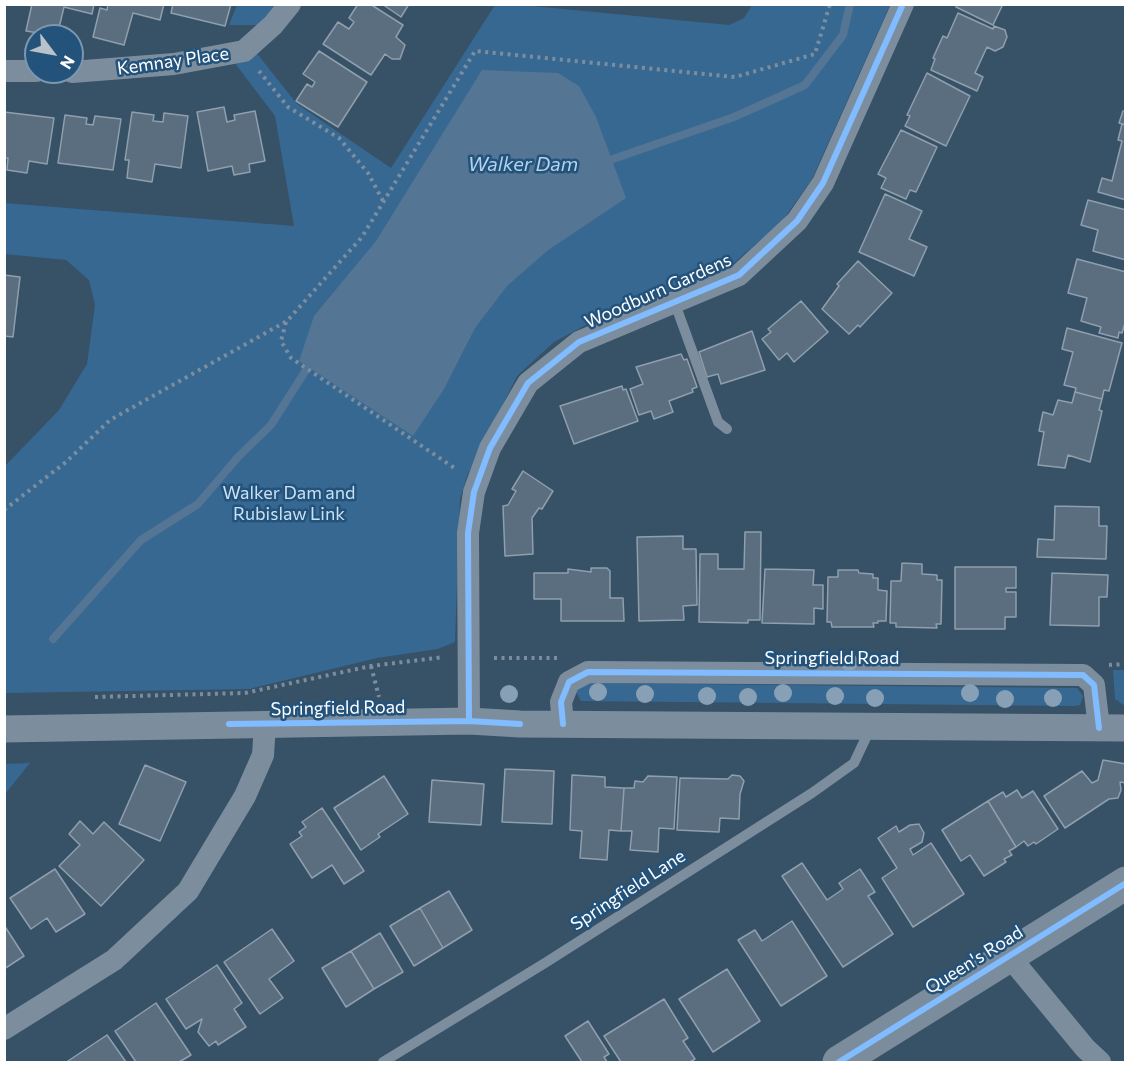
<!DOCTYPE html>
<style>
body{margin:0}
#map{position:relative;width:1130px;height:1067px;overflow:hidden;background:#375167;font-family:Commissioner,sans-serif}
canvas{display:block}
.frame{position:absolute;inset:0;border:6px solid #fff;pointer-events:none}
.north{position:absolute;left:24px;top:24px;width:60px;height:60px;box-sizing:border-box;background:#23527b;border:2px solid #7b97b0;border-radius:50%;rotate:122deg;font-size:16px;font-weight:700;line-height:24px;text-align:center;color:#fff}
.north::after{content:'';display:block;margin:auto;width:21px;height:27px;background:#b9c2ca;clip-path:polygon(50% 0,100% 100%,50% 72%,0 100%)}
</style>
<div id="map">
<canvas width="1130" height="1067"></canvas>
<div class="frame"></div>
<div class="north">N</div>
</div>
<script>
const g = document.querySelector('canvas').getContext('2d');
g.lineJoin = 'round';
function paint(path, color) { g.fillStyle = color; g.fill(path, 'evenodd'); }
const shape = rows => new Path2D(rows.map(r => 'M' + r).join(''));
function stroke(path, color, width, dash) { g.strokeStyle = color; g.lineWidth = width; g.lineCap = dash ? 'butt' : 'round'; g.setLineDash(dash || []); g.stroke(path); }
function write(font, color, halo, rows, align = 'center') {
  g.font = font + ' Commissioner,sans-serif'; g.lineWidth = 5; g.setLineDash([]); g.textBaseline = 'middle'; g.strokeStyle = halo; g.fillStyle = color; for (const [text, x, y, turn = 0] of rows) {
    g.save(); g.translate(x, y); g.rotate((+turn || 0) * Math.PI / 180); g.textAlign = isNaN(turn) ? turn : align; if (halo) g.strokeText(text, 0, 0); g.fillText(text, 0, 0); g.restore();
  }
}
paint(shape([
 [237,5,290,5,273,25,229,25],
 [495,5,522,5,729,25,744,18,752,5,890,5,812,179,783,220,727,269,601,317,554,342,517,376,467,476,460,499,455,642,438,649,377,658,249,689,5,693,5,466,59,410,87,364,95,305,89,280,66,260,5,254,4,203,294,226,275,116,228,54,251,46,297,104,391,168],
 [1113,670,1125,670,1125,706,1115,699],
 [586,683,1077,688,1083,696,1080,705,1075,706,581,701,576,692,579,686],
 [30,763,5,794,5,764]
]), '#376892');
paint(shape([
 [482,70,558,73,579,86,596,117,626,198,547,251,507,286,475,328,444,389,413,436,299,361,314,316,376,241]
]), '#547593');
stroke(shape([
 [613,159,734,117,805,85,843,35,850,4],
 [53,639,141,540,198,504,238,457,271,425,308,367]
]), '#547593', 8);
const building = shape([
 [32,4,94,4,92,14,64,7,57,36,26,31,32,4],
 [108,4,164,4,160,20,133,13,124,45,93,37,100,8,107,10,108,4],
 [173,4,231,4,225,26,171,13,173,4],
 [358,4,370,4,403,25,396,37,405,45,400,59,392,59,385,54,371,75,323,44,338,22,349,29,354,22,349,18,358,4],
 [382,4,409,4,401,17,382,4],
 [957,4,1003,4,993,25,956,7,957,4],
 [958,13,993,29,994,26,1005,30,1007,37,1003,47,995,51,987,47,975,73,983,77,977,91,931,70,935,59,933,58,943,36,947,38,958,13],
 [319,51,367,82,338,127,296,101,307,84,312,87,315,82,303,74,319,51],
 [927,73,970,96,946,146,905,126,910,116,907,115,927,73],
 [224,107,227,122,235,120,234,115,255,111,265,161,249,164,250,172,234,175,232,166,208,171,197,112,224,107],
 [1123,111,1126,111,1126,125,1119,123,1123,111],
 [4,112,54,118,47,164,29,161,27,173,7,170,8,158,4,158,4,112],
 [132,112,154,115,153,121,163,122,164,113,188,116,181,168,155,164,152,182,127,178,129,160,125,160,132,112],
 [65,115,87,118,86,124,93,125,95,116,121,119,113,170,58,163,65,115],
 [1122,124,1126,125,1126,200,1098,192,1102,178,1112,181,1122,141,1118,140,1122,124],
 [901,130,937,147,916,192,910,190,906,199,881,188,886,178,878,174,901,130],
 [885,194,922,211,909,239,927,247,914,276,859,252,885,194],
 [1088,200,1126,210,1126,260,1093,251,1098,230,1081,225,1088,200],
 [1077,259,1126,272,1126,320,1122,333,1119,332,1118,338,1099,333,1101,327,1081,321,1087,298,1068,293,1077,259],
 [858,261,892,293,860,327,858,325,849,334,822,309,839,286,837,284,858,261],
 [4,275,20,277,13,337,4,336,4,275],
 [801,301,828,332,794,362,787,353,779,360,762,339,771,332,768,329,801,301],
 [1067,328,1122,343,1109,391,1104,390,1102,399,1075,392,1076,388,1064,385,1073,352,1062,349,1067,328],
 [752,331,765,370,721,384,718,374,707,377,699,352,752,331],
 [681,354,684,360,687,359,697,387,692,389,693,392,669,401,673,412,654,419,651,411,639,415,630,389,643,384,636,367,681,354],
 [622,386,623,390,626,389,638,421,574,444,560,406,622,386],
 [1075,392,1102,399,1099,410,1102,411,1090,462,1068,455,1065,468,1038,465,1044,432,1039,431,1043,412,1053,415,1058,400,1072,403,1075,392],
 [523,471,553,491,542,509,539,508,532,518,533,554,505,556,503,506,508,505,516,491,512,489,523,471],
 [1055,506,1099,507,1099,526,1107,526,1106,559,1037,557,1038,539,1054,540,1055,506],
 [745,532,761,532,760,620,748,620,748,623,699,622,700,554,718,554,718,569,744,569,745,532],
 [683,536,683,549,696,549,697,605,683,606,684,620,639,621,637,537,683,536],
 [902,563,922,564,922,574,937,575,937,580,942,580,941,624,936,624,937,628,896,627,896,623,890,623,891,581,901,581,902,563],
 [955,567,1016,567,1016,588,1006,588,1006,592,1016,592,1016,617,1005,617,1005,629,955,629,955,567],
 [591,568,607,568,610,571,610,598,623,598,624,621,561,621,561,599,534,599,534,573,568,573,568,569,591,572,591,568],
 [765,569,814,570,813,585,823,585,823,609,814,608,814,624,762,623,765,569],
 [838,570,858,570,859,573,873,574,873,578,878,578,878,590,887,591,886,621,878,621,878,623,873,623,874,627,832,627,831,622,827,622,828,577,838,577,838,570],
 [1052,573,1108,575,1107,597,1099,597,1099,626,1050,625,1052,573],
 [1103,760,1126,764,1126,783,1120,782,1121,790,1118,798,1109,799,1065,828,1044,796,1082,771,1092,783,1098,780,1103,760],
 [145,765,186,782,160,841,119,824,145,765],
 [505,769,554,771,552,824,502,822,505,769],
 [572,775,605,777,605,787,624,788,621,831,609,830,607,860,580,858,582,831,570,830,572,775],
 [732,775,740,776,744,781,740,794,739,819,720,818,719,832,677,830,680,778,728,779,732,775],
 [384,776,408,814,378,834,380,837,361,850,334,808,384,776],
 [648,776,677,777,674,829,659,828,658,852,630,850,632,831,621,831,624,788,634,788,635,781,643,782,648,776],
 [432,780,484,784,481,825,429,822,432,780],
 [1017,790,1022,798,1033,791,1058,829,1036,844,1034,842,1028,846,1024,841,1016,847,988,801,1003,792,1006,797,1017,790],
 [988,801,1016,847,1009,851,1012,855,1004,859,1006,862,984,876,970,855,961,861,942,830,988,801],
 [322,808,364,871,344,884,332,865,312,878,290,844,302,836,299,832,306,827,302,822,322,808],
 [80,821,93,834,104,822,144,860,101,906,59,866,80,845,69,834,80,821],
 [919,824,924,833,922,842,910,849,913,855,931,843,964,894,913,927,882,878,897,868,878,838,896,826,899,832,910,825,919,824],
 [802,863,827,900,843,889,839,883,860,869,875,892,868,896,893,934,843,967,782,876,802,863],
 [55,869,85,914,56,932,47,918,31,929,10,898,55,869],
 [449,891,472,930,443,948,420,908,449,891],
 [420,908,443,948,414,966,390,926,420,908],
 [792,921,827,976,781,1006,738,940,755,930,762,941,792,921],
 [4,925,24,956,4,969,4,925],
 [272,929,294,961,269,979,283,998,260,1014,224,962,272,929],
 [380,933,403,972,374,989,351,951,380,933],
 [351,951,374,989,346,1007,322,968,351,951],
 [217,965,242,1003,234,1009,246,1027,218,1045,216,1041,209,1046,198,1032,202,1019,186,1029,166,999,217,965],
 [727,969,760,1021,713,1052,679,999,727,969],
 [664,999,688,1038,683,1041,695,1059,690,1062,621,1062,604,1036,664,999],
 [156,1003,191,1055,179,1062,136,1062,115,1031,156,1003],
 [588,1021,609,1054,604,1057,607,1062,582,1062,565,1036,588,1021],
 [107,1035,126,1062,69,1062,68,1061,107,1035]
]);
paint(building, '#5a6e7f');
stroke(building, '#8f9fad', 1.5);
stroke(shape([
 [259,71,288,107,339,138,368,173,383,201],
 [286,322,281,341,291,358,456,469],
 [4,510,66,462,110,420,287,321,362,237,475,51,735,77,815,54,830,4],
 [494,658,558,658],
 [1109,665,1126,664],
 [371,666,379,697],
 [95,697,245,693,371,666,444,657]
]), '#7c8e9e', 4, [3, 4.5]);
stroke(shape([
 [674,301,718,422,727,429],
 [383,1062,545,963,812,793,854,763,871,727]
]), '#7c8e9e', 10);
stroke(shape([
 [4,71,36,71],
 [72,72,174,64,244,51,273,25,290,4],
 [469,721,468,533,474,492,490,448,528,383,579,342,739,275,797,221,823,183,903,4],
 [563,724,561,702,569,682,588,672,1083,675,1094,685,1099,728],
 [1009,956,1085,1048,1100,1062],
 [4,1029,114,960,188,891,245,796,263,755,265,724]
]), '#7c8e9e', 22);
stroke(shape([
 [4,729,469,721,520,724,1126,728]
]), '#7c8e9e', 27);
stroke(shape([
 [839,1062,1126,883]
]), '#7b8d9d', 33);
stroke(shape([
 [469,721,468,533,474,492,490,448,528,383,579,342,739,275,797,221,823,183,903,4],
 [229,724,469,721,520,724],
 [563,724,561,702,569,682,588,672,1083,675,1094,685,1099,728],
 [839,1062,1126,883]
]), '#80bcff', 6);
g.fillStyle = '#87a0b5';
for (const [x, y] of [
 [849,662],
 [598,692],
 [783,693],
 [970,693],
 [509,694],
 [645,694],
 [707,696],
 [835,696],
 [748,697],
 [875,698],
 [1053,698],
 [1005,699]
]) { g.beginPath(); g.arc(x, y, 9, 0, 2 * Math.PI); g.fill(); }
write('18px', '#fff', '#23527b', [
 ["Kemnay Place",173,61,-8],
 ["Woodburn Gardens",658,291,-24],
 ["Springfield Road",832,658],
 ["Springfield Road",338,708,-1],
 ["Springfield Lane",628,890,-33],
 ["Queen's Road",974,960,-32]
]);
write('18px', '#c9e1f4', '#23527b', [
 ["Walker Dam and",289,493],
 ["Rubislaw Link",289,514]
]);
write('italic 20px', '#b2d2ed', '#23527b', [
 ["Walker Dam",523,164]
]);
</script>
